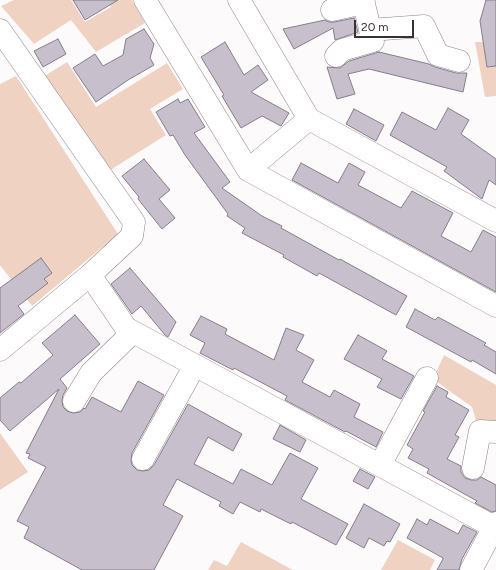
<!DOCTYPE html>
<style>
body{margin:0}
#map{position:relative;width:496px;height:570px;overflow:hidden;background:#fdfafc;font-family:Figtree,sans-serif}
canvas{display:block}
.scale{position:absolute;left:354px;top:20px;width:60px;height:18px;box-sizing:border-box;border:2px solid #373134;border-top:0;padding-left:5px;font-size:12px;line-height:14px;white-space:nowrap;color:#373134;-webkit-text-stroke:3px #fff;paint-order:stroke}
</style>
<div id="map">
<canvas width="496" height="570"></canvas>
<div class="scale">20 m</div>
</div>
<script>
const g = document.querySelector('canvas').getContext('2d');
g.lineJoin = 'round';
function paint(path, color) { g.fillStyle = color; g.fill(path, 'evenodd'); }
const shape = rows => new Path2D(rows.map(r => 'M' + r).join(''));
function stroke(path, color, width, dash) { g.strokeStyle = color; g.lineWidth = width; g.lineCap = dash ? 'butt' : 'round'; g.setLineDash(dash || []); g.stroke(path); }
paint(shape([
 [14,0,71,0,85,22,111,7,107,0,132,0,145,23,96,52,71,20,34,44,1,6],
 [475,42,496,42,496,96,485,97],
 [67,62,96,107,167,63,183,89,150,109,166,135,104,174,43,77],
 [16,76,118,234,32,306,0,265,0,84],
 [444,355,496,385,496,428,478,427,472,407,433,379],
 [0,433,28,472,0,490],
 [398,540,435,560,430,570,381,570],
 [241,542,293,570,208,570,214,560,227,566]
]), '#f0d2c2');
const building = shape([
 [73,0,118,0,85,20,73,0],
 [486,0,496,0,496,66,487,67,480,21,486,0],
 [354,18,358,32,335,40,333,28,294,49,283,29,325,20,329,22,334,22,354,18],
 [144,29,154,44,150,58,154,65,128,80,96,102,73,68,95,54,103,66,123,55,126,39,144,29],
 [58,39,66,54,43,67,34,51,58,39],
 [225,42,244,75,258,65,268,80,251,92,289,113,281,126,262,116,241,128,222,96,224,95,201,57,225,42],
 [379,52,429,64,435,67,456,73,467,73,463,92,369,69,348,74,355,94,337,99,327,67,340,68,349,61,379,52],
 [178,99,180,103,188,99,205,127,194,133,230,182,222,188,262,216,282,226,281,228,339,260,340,259,407,296,396,315,319,273,317,276,283,257,284,255,242,233,245,228,227,216,228,214,185,155,173,135,170,136,156,112,178,99],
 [448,108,469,120,461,134,496,159,496,185,489,180,482,199,444,171,447,167,390,135,402,112,436,130,448,108],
 [354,109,384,125,376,141,346,124,354,109],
 [144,159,170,190,159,199,175,218,162,229,138,199,139,197,122,176,144,159],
 [301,163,338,183,349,163,365,172,358,185,401,208,412,191,453,213,441,236,471,252,483,230,496,237,496,292,292,180,301,163],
 [41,258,52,273,44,279,48,283,18,306,24,314,0,333,0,288,41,258],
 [130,268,176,322,168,337,165,335,141,306,132,314,111,284,130,268],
 [415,309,435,320,438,317,486,343,484,345,496,352,496,374,472,360,471,362,406,327,415,309],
 [75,315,100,344,60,379,67,388,63,395,62,401,63,407,67,411,73,413,80,412,84,408,85,409,92,397,121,412,138,381,164,395,132,453,131,460,132,465,137,470,143,471,149,470,154,465,188,404,242,434,233,451,208,437,194,464,233,484,241,469,272,485,290,453,318,468,301,499,348,524,336,545,292,522,291,524,261,509,260,512,240,502,233,514,219,506,221,502,177,479,163,505,183,516,154,570,82,570,24,538,29,527,17,521,46,467,28,458,30,454,26,453,59,389,10,431,0,420,0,398,19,382,21,383,53,355,42,343,75,315],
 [201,316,227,329,225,334,274,360,286,328,304,335,296,350,314,360,302,382,330,397,334,390,360,404,354,417,383,432,376,447,346,431,345,432,285,400,287,396,234,368,233,370,200,353,205,343,190,335,201,316],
 [358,335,387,351,382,359,414,376,401,399,377,387,382,379,344,359,358,335],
 [437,386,448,392,446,397,469,410,455,435,459,437,447,459,461,466,461,472,465,478,471,480,477,480,481,477,496,485,496,511,492,512,475,503,477,501,427,473,429,469,408,458,413,449,407,445,425,412,423,411,437,386],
 [280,425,306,440,300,452,273,439,280,425],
 [360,469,375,477,368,489,353,481,360,469],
 [364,504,400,524,390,542,387,541,384,546,369,538,364,548,346,538,364,504],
 [417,519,427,525,430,519,458,534,463,525,477,532,462,559,459,570,437,570,443,559,443,558,407,538,417,519]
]);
paint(building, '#c7bfcc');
stroke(building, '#857e8a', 1);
const minor = shape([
 [145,0,248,170,496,306],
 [239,0,309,119,496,221],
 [332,10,364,3],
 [0,30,134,222,132,236,90,275,0,350],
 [370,30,424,26,438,55,459,61],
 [336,56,342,50,373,41,363,0],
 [248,170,309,119],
 [90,275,126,328,494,527],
 [74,401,91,373,133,332],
 [143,459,195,365],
 [380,465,427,378],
 [473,468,480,431,496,432],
 [471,570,496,523]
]);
stroke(minor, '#91828a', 23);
stroke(minor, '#fff', 22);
</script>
